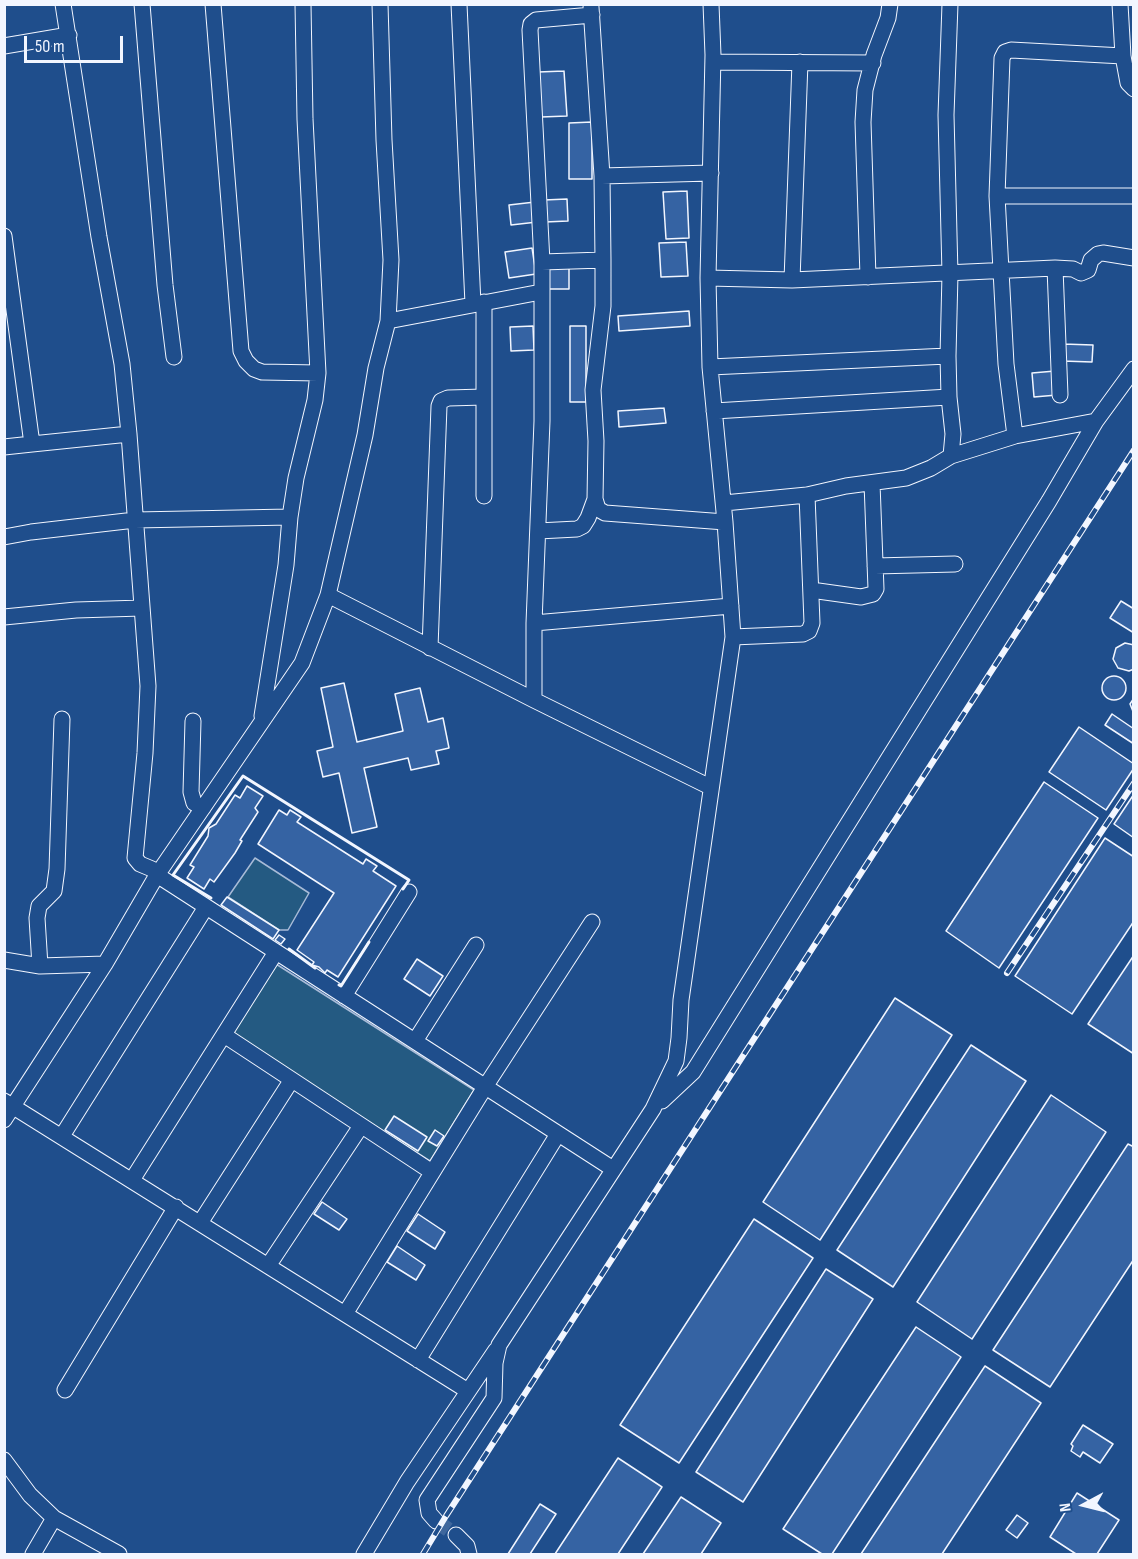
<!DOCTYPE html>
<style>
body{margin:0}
#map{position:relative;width:1138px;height:1559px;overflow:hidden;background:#1f4e8c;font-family:"Sofia Sans Condensed",sans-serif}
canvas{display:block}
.frame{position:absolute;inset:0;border:6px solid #f2f6ff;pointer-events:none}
.north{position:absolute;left:1054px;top:1475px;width:60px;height:60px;-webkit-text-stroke:4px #1f4e8c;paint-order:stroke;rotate:263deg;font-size:16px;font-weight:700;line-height:24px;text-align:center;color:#f2f6ff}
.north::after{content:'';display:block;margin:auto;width:21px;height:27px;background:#f2f6ff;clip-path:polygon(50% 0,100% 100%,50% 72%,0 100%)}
.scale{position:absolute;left:24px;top:36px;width:99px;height:27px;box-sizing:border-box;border:3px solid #f2f6ff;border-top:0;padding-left:8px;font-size:18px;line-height:21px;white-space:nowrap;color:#f2f6ff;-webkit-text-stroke:4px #1f4e8c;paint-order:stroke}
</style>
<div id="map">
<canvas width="1138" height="1559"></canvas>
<div class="frame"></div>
<div class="north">N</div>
<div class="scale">50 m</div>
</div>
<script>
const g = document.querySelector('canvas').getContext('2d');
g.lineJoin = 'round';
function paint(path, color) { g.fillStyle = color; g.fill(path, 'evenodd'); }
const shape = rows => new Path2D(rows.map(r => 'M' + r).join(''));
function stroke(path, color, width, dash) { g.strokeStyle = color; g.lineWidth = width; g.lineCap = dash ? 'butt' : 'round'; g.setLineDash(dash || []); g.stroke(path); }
const green = shape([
 [255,858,309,893,288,930,279,930,228,897,255,858],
 [276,964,474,1090,430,1161,232,1035,276,964]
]);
paint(green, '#245a82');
stroke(green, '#a8bbd7', 1.5);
const building = shape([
 [564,71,567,116,541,117,538,72,564,71],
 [592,122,592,179,569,179,569,123,592,122],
 [687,191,689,238,666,239,663,192,687,191],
 [567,199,568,221,545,222,544,200,567,199],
 [535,202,537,222,511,225,509,205,535,202],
 [686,242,688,276,661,277,659,243,686,242],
 [532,248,536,274,509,278,505,252,532,248],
 [543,264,569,264,569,289,543,289,543,264],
 [689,311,690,326,619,331,618,316,689,311],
 [533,326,534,350,511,351,510,327,533,326],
 [570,326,586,326,586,402,570,402,570,326],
 [1063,344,1093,345,1092,362,1062,361,1063,344],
 [1055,371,1057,395,1034,397,1032,373,1055,371],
 [664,408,666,423,619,427,618,411,664,408],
 [1121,601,1134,609,1134,633,1110,618,1121,601],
 [1125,643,1134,645,1134,669,1129,671,1118,668,1113,659,1116,648,1125,643],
 '1102 688a12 12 0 1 1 24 0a12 12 0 1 1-24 0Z',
 [344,683,357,742,403,731,395,694,420,688,428,722,443,718,449,748,436,751,439,764,411,770,408,758,364,768,377,827,352,833,339,773,323,777,317,751,333,747,321,688,344,683],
 [1134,698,1134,714,1130,704,1134,698],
 [1112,714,1134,729,1134,744,1105,725,1112,714],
 [1079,727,1134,764,1134,768,1106,810,1049,772,1079,727],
 [1044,782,1098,818,999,968,946,931,1044,782],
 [247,786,263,796,255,808,258,812,240,840,242,841,235,853,214,882,210,879,204,889,187,878,194,867,190,865,208,836,209,828,216,824,235,795,240,798,247,786],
 [1134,794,1134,838,1114,824,1134,794],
 [279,810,287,815,290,810,301,817,297,822,363,864,366,859,377,866,373,871,396,886,338,977,327,970,325,973,319,967,312,965,314,962,297,950,334,893,258,844,279,810],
 [1105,838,1134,857,1134,921,1072,1014,1015,976,1105,838],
 [227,897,279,930,273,939,221,905,227,897],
 [279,935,285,939,281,944,275,940,279,935],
 [1134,955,1134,1054,1088,1024,1134,955],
 [417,959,443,976,430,996,404,979,417,959],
 [895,998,952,1035,820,1240,763,1202,895,998],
 [971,1045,1026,1081,893,1287,837,1250,971,1045],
 [1051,1095,1106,1132,972,1339,917,1302,1051,1095],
 [394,1116,427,1137,418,1151,385,1130,394,1116],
 [435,1130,444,1136,437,1146,428,1141,435,1130],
 [1128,1144,1134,1147,1134,1259,1050,1387,993,1350,1128,1144],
 [322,1202,347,1219,339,1230,314,1214,322,1202],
 [418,1214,445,1232,435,1249,407,1231,418,1214],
 [754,1219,813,1258,679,1463,620,1425,754,1219],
 [397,1246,425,1265,416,1280,387,1262,397,1246],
 [826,1269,873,1299,743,1502,696,1472,826,1269],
 [916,1327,961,1357,832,1554,822,1554,783,1529,916,1327],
 [985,1366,1041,1403,942,1554,861,1554,985,1366],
 [1083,1425,1113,1444,1100,1463,1083,1452,1080,1457,1071,1451,1073,1446,1071,1444,1083,1425],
 [618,1458,662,1487,618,1554,555,1554,618,1458],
 [1077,1493,1119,1520,1097,1554,1076,1554,1050,1537,1077,1493],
 [681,1497,721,1523,701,1554,643,1554,681,1497],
 [540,1504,556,1514,530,1554,508,1554,540,1504],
 [1017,1515,1028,1523,1017,1538,1006,1530,1017,1515]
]);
paint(building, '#3563a3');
stroke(building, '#f2f6ff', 1.5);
stroke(shape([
 [436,1521,456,1535]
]), '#3f679d', 15, [15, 8]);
const minor = shape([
 [63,4,99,237,122,364,129,434,148,686,145,753,135,858,140,864,152,869,157,875,613,1169],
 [142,4,165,285,174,357],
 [213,4,241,351,246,361,254,369,262,372,318,373],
 [459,4,473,304],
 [950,4,946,115,950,274,948,356,949,397,953,434,951,456],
 [1120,4,1123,56,1128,83,1134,89],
 [591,7,602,176,603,260,603,306,593,390,596,441,595,499,598,509,605,513,725,522],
 [4,46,69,35],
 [713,62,873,63],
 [602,176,711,173],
 [997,196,1134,196],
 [4,236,32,444,129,434],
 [542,262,603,260],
 [1055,268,1060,395],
 [868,277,863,122,865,90,874,55,888,18,890,4],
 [708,278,792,280,1055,268,1073,269,1081,273,1088,270,1091,260,1098,254,1103,253,1134,258],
 [792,280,800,62],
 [484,302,484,496],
 [388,321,541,292],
 [710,367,948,356],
 [714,411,949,397],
 [1015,436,1006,364,997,196,1002,58,1005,52,1011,50,1123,56],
 [4,447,32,444],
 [724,503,807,495,846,486,906,478,931,468,951,456,1015,436,1096,421],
 [538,531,577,529,583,526,588,518,595,499],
 [4,537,31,532,135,520,290,517],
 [875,566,955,564],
 [811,590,861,597,873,594,876,589,872,483],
 [328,595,534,700,710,787],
 [4,617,76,610,142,608],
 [534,623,731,606],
 [733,637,803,634,809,631,812,623,807,495],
 [430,648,439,406,441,401,448,398,484,397],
 [534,700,534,623,542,421,542,262,530,30,531,24,536,20,592,15],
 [262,716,286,565,290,517,296,478,315,400,318,373,305,119,303,4],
 [193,721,191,792,194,803,203,808],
 [4,960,40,966,105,964],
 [40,966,37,918,39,906,54,891,57,869,62,719],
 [344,996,409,892],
 [224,1035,432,1172],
 [415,1041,476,945],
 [4,1101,468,1391],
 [662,1101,693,1072,1049,501,1096,421,1134,369],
 [4,1120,105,964,157,875,302,663,328,595,365,435,376,368,388,321,391,260,384,140,380,4],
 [62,1136,206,907],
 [132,1180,276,952],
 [200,1223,291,1081],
 [268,1266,361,1126],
 [345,1314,485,1087,592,922],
 [418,1360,558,1134],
 [65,1390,176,1207],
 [4,1460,30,1495,54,1518],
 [436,1521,429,1513,427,1500,494,1398,495,1363,499,1345,653,1109,676,1061,679,1038,681,1000,733,637,725,522,710,367,708,278,713,55,711,4],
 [456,1535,467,1546,469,1554],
 [33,1554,54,1518,119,1554],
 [364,1554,407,1482,496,1350]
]);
stroke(minor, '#f2f6ff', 17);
stroke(minor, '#1f4e8c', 15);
const rail = shape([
 [1007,973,1134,783],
 [423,1554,446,1516,1134,450]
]);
stroke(rail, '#f2f6ff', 6);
stroke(rail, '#1f4e8c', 4, [11]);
stroke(shape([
 [211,898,173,875,243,776,409,880,403,889],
 [289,949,315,968],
 [339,985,341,986,369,942]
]), '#f2f6ff', 3);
</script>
